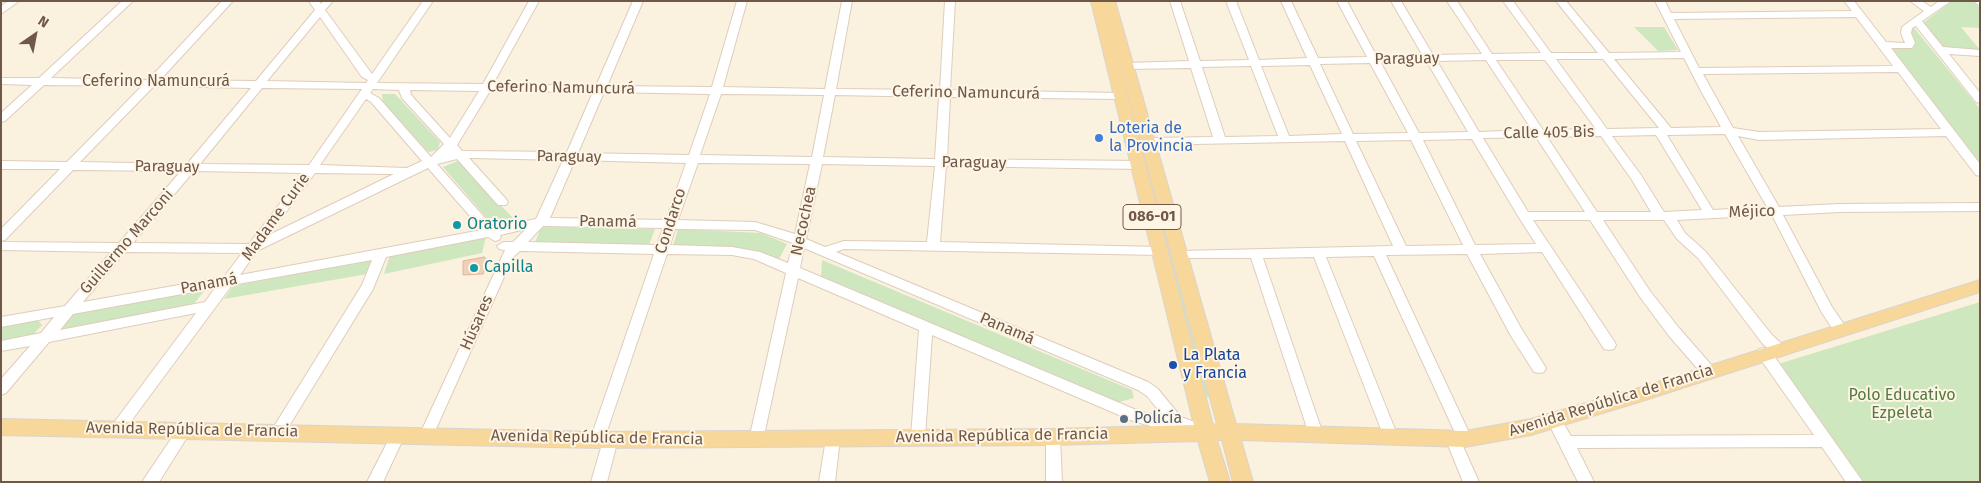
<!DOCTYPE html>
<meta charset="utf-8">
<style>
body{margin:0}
#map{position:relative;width:1981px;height:483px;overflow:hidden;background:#fbf1df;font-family:"Fira Sans",sans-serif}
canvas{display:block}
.frame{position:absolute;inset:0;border:2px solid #705848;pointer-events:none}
.north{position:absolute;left:10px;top:10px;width:50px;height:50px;-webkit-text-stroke:4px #fef5e5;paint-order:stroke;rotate:33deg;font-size:14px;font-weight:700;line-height:20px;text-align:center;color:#705848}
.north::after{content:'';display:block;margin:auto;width:18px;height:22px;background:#705848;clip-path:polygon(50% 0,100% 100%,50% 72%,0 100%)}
</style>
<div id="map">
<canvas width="1981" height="483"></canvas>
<div class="frame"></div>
<div class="north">N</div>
</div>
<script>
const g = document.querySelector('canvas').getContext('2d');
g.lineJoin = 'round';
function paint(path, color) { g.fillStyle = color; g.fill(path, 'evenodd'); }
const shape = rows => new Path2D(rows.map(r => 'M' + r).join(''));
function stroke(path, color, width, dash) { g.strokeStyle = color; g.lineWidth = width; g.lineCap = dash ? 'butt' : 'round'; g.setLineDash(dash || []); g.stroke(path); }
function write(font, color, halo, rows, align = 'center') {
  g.font = font + ' "Fira Sans",sans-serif'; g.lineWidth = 4; g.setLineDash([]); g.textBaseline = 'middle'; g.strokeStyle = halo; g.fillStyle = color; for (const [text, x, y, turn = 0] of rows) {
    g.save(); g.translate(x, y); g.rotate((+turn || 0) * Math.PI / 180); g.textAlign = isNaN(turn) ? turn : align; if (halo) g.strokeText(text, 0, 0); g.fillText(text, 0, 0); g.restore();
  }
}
paint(shape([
 [1102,1,1104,1,1209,397,1206,397],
 [1952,1,1973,1,1980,8,1980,28,1961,27,1980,50,1941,47,1923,23],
 [1634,27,1664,27,1678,50,1658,51],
 [1910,28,1915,29,1980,109,1980,165,1889,48,1910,49,1914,48],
 [382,94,395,94,440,142,438,150,428,152,383,102],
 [458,161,510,215,519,223,499,226,491,223,443,167],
 [549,227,655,229,649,245,535,242,541,228],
 [678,229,761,233,787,244,779,259,753,250,673,246],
 [486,237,482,253,384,274,390,255],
 [372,259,367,274,224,299,233,286],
 [822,260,1132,390,1134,398,1119,402,821,277],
 [205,290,193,305,61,330,71,314],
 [1980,302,1980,482,1858,482,1775,365],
 [38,320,42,325,32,336,1,342,1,327]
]), '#cee7bf');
const building = shape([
 [484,257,489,261,483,274,463,275,463,261,484,257]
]);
paint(building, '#efd0b8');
stroke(building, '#e1b799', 1);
const minor = shape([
 [8,1,19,1,1,14,1,6,8,1],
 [122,1,133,1,51,78,148,80,222,1,233,1,160,80,256,81,315,10,309,1,319,1,321,4,323,1,333,1,325,10,372,74,423,1,433,1,377,83,483,84,529,1,539,1,493,84,596,86,633,1,643,1,607,86,712,87,737,1,747,1,723,87,825,89,842,1,852,1,836,89,940,90,945,1,955,1,950,90,1122,93,1127,96,1122,99,950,97,947,159,1139,161,1145,165,1139,169,946,166,940,242,1161,247,1167,251,1161,255,844,249,836,252,1148,382,1157,388,1181,417,1208,427,1210,431,1208,435,1203,437,1176,427,1158,428,1133,421,932,335,925,437,923,441,918,443,913,441,911,437,919,330,798,278,763,440,761,444,756,446,751,444,749,440,786,273,754,259,732,255,667,254,606,434,611,433,616,435,618,439,607,482,591,482,602,444,597,446,592,444,590,440,654,254,520,251,513,257,431,440,426,442,421,440,419,436,505,250,499,249,497,246,503,242,513,242,526,229,500,235,501,237,499,240,495,241,488,237,386,257,373,289,283,436,278,438,273,436,271,432,273,428,362,285,372,260,232,285,123,432,118,434,113,432,111,428,113,424,196,313,49,342,6,393,1,395,1,379,30,346,1,351,1,341,41,333,54,317,1,327,1,317,65,306,111,252,1,250,1,242,119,243,181,171,73,170,5,240,1,241,1,229,60,169,1,169,1,161,67,162,142,86,44,85,5,121,1,122,1,113,32,85,1,84,1,78,39,78,122,1],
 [320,17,362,77,368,80,366,83,267,81,320,17],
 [154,86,251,88,187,164,80,162,154,86],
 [262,88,362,89,309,165,200,164,262,88],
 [373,89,399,90,402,98,444,144,431,157,379,98,370,93,373,89],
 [410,90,479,91,450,138,411,95,410,90],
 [490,91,593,92,567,152,462,151,457,145,490,91],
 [604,92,710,94,689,155,578,153,604,92],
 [721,94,824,95,812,157,700,155,721,94],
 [835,95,939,97,935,159,823,157,835,95],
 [366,99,371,102,422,161,407,168,320,165,366,99],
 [469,158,472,158,563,160,536,219,493,227,437,164,457,159,498,205,506,205,508,202,506,199,469,158],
 [575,160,686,163,666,220,550,218,575,160],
 [698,163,810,164,795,234,755,222,678,220,698,163],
 [822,164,935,166,927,242,844,241,825,247,806,239,822,164],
 [428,168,482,230,240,275,257,251,428,168],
 [194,171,303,173,249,244,133,243,194,171],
 [315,173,392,174,394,174,269,235,315,173],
 [543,226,663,228,657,245,528,242,543,226],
 [675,229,755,230,793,243,788,263,760,252,732,247,670,245,675,229],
 [804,248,1138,390,1147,396,1163,416,1141,412,800,268,804,248],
 [125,252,242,253,224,277,83,302,125,252],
 [215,288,205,302,60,330,73,314,215,288],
 [1170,1,1180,1,1200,61,1249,60,1226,1,1236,1,1259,60,1307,58,1281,1,1291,1,1318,58,1367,57,1337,1,1347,1,1377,57,1423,56,1391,1,1401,1,1433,55,1482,54,1447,1,1457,1,1492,54,1541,53,1503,1,1513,1,1551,53,1598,53,1556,1,1566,1,1609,53,1681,52,1655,1,1665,1,1671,13,1852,11,1844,1,1854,1,1886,42,1905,43,1901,33,1902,27,1924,11,1910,1,1922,1,1931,7,1939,1,1951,1,1922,21,1943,47,1980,50,1980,56,1949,54,1980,93,1980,103,1976,102,1916,26,1912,28,1911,33,1915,43,1912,48,1891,48,1980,164,1980,176,1976,175,1946,136,1759,140,1738,136,1779,207,1839,204,1980,203,1980,211,1839,212,1783,215,1832,307,1848,330,1846,334,1841,335,1836,334,1822,313,1772,215,1677,220,1685,233,1706,252,1772,335,1783,345,1785,349,1783,353,1778,354,1773,353,1762,343,1698,258,1677,239,1664,220,1603,220,1650,291,1679,328,1714,368,1716,372,1714,376,1709,377,1704,376,1669,336,1640,297,1590,220,1533,220,1614,341,1616,345,1614,349,1609,350,1604,349,1542,252,1480,254,1521,328,1546,368,1544,372,1539,373,1534,372,1511,336,1467,254,1386,255,1472,439,1470,443,1462,444,1479,482,1463,482,1446,440,1448,436,1456,435,1374,256,1326,257,1398,437,1396,441,1391,443,1386,441,1384,437,1314,257,1263,258,1323,434,1321,438,1316,440,1311,438,1309,434,1251,258,1175,258,1173,255,1175,252,1179,251,1393,246,1345,141,1145,145,1143,142,1149,138,1213,137,1191,68,1127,69,1122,66,1127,63,1189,61,1170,1],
 [1856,17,1893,66,1699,68,1674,19,1856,17],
 [1684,58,1701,91,1721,127,1671,128,1614,59,1684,58],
 [1556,59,1603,59,1659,128,1607,129,1556,59],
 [1486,60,1532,130,1479,132,1437,61,1486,60],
 [1496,60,1545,60,1596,129,1543,130,1496,60],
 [1427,62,1468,132,1419,133,1381,63,1427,62],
 [1370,63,1408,133,1353,134,1320,64,1370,63],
 [1310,65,1342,134,1289,136,1261,66,1310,65],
 [1251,66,1278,136,1225,137,1202,67,1251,66],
 [1898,72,1941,129,1759,132,1733,128,1703,74,1898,72],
 [1725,134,1767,207,1713,210,1667,135,1725,134],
 [1656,135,1702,210,1664,212,1641,175,1612,136,1656,135],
 [1601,136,1632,180,1651,212,1597,212,1547,137,1601,136],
 [1536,137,1585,212,1528,212,1483,138,1536,137],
 [1472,139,1518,216,1536,244,1475,245,1423,140,1472,139],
 [1411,140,1463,245,1406,246,1356,141,1411,140],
 [1974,1,1980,1,1980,5,1977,4,1974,1],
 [1764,348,1769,349,1863,482,1846,482,1822,447,1577,448,1594,482,1578,482,1547,420,1549,416,1554,414,1559,416,1571,436,1814,435,1759,357,1757,353,1759,349,1764,348],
 [184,425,189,427,191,431,159,482,142,482,179,427,184,425],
 [398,429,403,431,405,435,383,482,367,482,393,431,398,429],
 [1053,431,1058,433,1060,437,1062,482,1046,482,1046,437,1048,433,1053,431],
 [833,433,838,435,840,439,835,482,819,482,826,439,828,435,833,433]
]);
const major = shape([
 [1091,1,1115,1,1236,424,1465,431,1531,419,1642,387,1980,280,1980,292,1642,401,1531,435,1465,447,1241,440,1253,482,1233,482,1222,440,1217,440,1230,482,1210,482,1198,441,1053,445,597,448,1,435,1,419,597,432,1053,429,1194,425,1091,1],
 [1114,43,1217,424,1213,425,1114,43]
]);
stroke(minor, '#decdbc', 2);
stroke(major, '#dad4cf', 2);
paint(minor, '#fff');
paint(major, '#f8d79a');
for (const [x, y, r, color] of [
 [1099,138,5,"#3f7fe0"],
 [457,225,5,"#0f9aa8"],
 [474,268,5,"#0f9aa8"],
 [1173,365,5,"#1a4fb4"],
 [1124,419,5,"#5c6f8a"]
]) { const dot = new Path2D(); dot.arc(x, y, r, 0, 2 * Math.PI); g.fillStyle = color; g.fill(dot); stroke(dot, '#fef5e5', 2); }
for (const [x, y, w] of [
 [1152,217,58]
]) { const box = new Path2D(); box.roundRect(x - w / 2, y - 12.5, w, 25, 4); g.fillStyle = '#fef5e5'; g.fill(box); stroke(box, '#705848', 1); }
write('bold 15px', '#705848', null, [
 ["086-01",1152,217]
]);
write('16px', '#705848', '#fef5e5', [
 ["Paraguay",1407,59,-1],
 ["Ceferino Namuncurá",156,82],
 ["Ceferino Namuncurá",561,88,1],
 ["Ceferino Namuncurá",966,93,1],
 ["Calle 405 Bis",1549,133,-1],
 ["Paraguay",569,157,1],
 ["Paraguay",974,163,1],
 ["Paraguay",167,167,1],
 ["Méjico",1752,212,-2],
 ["Madame Curie",276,217,-54],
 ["Condarco",671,221,-72],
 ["Necochea",804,221,-78],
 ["Panamá",608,222,1],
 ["Guillermo Marconi",127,242,-49],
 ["Panamá",209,284,-10],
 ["Húsares",477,323,-66],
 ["Panamá",1007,329,23],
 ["Avenida República de Francia",1611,401,-17],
 ["Avenida República de Francia",192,430,1],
 ["Avenida República de Francia",1002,436,-1],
 ["Avenida República de Francia",597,438,1]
]);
write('16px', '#366cbe', '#fef5e5', [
 ["Loteria de",1109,129],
 ["la Provincia",1109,147]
], 'left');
write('16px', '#0d838f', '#fef5e5', [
 ["Oratorio",467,225],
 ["Capilla",484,268]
], 'left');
write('16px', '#164399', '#fef5e5', [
 ["La Plata",1183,356],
 ["y Francia",1183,374]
], 'left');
write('16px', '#537b44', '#fef5e5', [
 ["Polo Educativo",1902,396],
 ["Ezpeleta",1902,414]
]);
write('16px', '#4e5e75', '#fef5e5', [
 ["Policía",1134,419]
], 'left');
</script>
